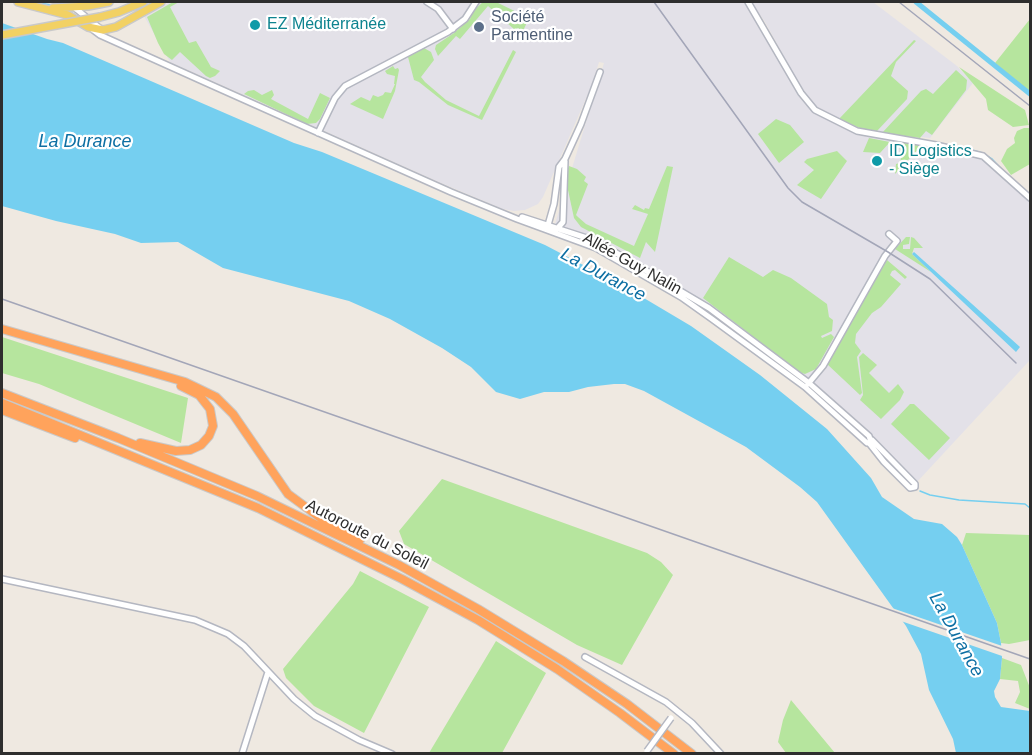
<!DOCTYPE html>
<meta charset="utf-8">
<style>
body{margin:0}
#map{position:relative;width:1032px;height:755px;overflow:hidden;background:#efe9e1;font-family:Arial,sans-serif}
canvas{display:block}
.frame{position:absolute;inset:0;border:3px solid #2e2e2e;pointer-events:none}
</style>
<div id="map">
<canvas width="1032" height="755"></canvas>
<div class="frame"></div>
</div>
<script>
const g = document.querySelector('canvas').getContext('2d');
g.lineJoin = 'round';
function paint(path, color) { g.fillStyle = color; g.fill(path, 'evenodd'); }
const shape = rows => new Path2D(rows.map(r => 'M' + r).join(''));
function stroke(path, color, width, dash) { g.strokeStyle = color; g.lineWidth = width; g.lineCap = dash ? 'butt' : 'round'; g.setLineDash(dash || []); g.stroke(path); }
function write(font, color, halo, rows, align = 'center') {
  g.font = font + ' Arial,sans-serif'; g.lineWidth = 4.5; g.setLineDash([]); g.textBaseline = 'middle'; g.strokeStyle = halo; g.fillStyle = color; for (const [text, x, y, turn = 0] of rows) {
    g.save(); g.translate(x, y); g.rotate((+turn || 0) * Math.PI / 180); g.textAlign = isNaN(turn) ? turn : align; if (halo) g.strokeText(text, 0, 0); g.fillText(text, 0, 0); g.restore();
  }
}
paint(shape([
 [170,2,744,2,801,99,814,112,834,123,891,140,973,156,985,161,1030,200,1030,360,917,482,849,415,686,291,610,244,555,224,604,63,599,62,591,87,543,197,538,204,525,210,514,211,503,209,441,183,170,62,144,16],
 [751,2,873,2,957,66,973,83,930,138,862,130,839,120,814,105,799,84,765,22]
]), '#e3e1e8');
paint(shape([
 [173,2,179,2,170,7,189,43,196,41,211,67,220,71,215,76,210,78,206,76,180,52,172,60,164,54,158,43,147,17],
 [483,2,496,2,529,18,523,31,518,28,515,30,488,6,460,39,456,36,438,56,435,49,436,45,454,33,470,19,474,10],
 [1030,19,1030,92,995,63],
 [914,40,916,41,896,62,891,76,908,91,907,99,877,131,862,129,839,119],
 [424,48,431,52,434,60,421,77,425,82,446,100,479,116,513,50,516,52,482,120,448,105,419,82,414,80,408,57],
 [393,66,395,69,398,68,399,70,395,91,383,119,350,104,361,97,370,101,373,95,378,97,383,95,385,92,391,93,395,84,394,84,395,76,387,74,385,71],
 [959,67,1025,110,1029,125,1013,127,988,110,986,99],
 [956,70,967,80,966,90,932,135,926,131,920,138,882,133,921,91,926,89,933,94],
 [254,90,262,95,272,90,274,95,271,99,308,119,320,93,330,98,320,119,316,123,307,124,244,94,248,91],
 [776,119,790,125,804,142,779,163,758,134],
 [1024,128,1030,128,1030,164,1011,175,1001,161,1007,149,1015,143,1014,138,1017,131],
 [869,138,890,142,880,153,863,152],
 [900,142,921,146,895,174,896,164,900,163,902,152,899,147],
 [837,151,847,161,821,199,797,185,814,170,804,162,807,159],
 [569,166,577,169,586,177,584,181,588,184,576,215,578,217,586,224,634,246,648,214,632,209,635,205,644,210,645,208,649,209,667,166,673,167,655,252,646,242,640,258,581,227,574,218,565,176],
 [906,237,910,237,909,244,903,245,903,249,910,249,911,237,914,238,923,248,914,248,912,254,931,272,895,249],
 [729,257,763,277,773,270,791,278,827,304,829,317,833,320,832,331,821,336,822,338,831,334,834,337,816,369,805,374,799,372,703,298],
 [887,260,907,277,905,279,895,270,892,271,890,275,901,284,881,307,872,313,856,334,855,343,861,351,857,357,862,393,860,395,827,364],
 [2,337,188,398,181,443,39,384,2,373],
 [863,353,877,365,869,373,889,393,898,384,904,392,900,400,881,419,860,400,863,395,859,357],
 [910,404,914,404,950,438,929,460,891,424],
 [442,479,647,553,661,562,673,575,622,665,577,645,404,544,399,531],
 [966,533,1030,535,1030,640,1009,644,1001,643,997,623,962,545],
 [360,571,429,607,364,733,314,706,286,678,283,669,353,584],
 [496,641,546,673,502,753,429,753],
 [1002,658,1021,665,1030,688,1030,709,1015,703,1020,692,1018,681,1000,679],
 [791,700,835,753,786,753,778,742,783,720]
]), '#b6e59e');
paint(shape([
 [2,23,47,39,63,43,294,143,322,152,545,245,627,288,691,326,760,375,827,429,871,478,882,497,914,519,942,524,957,537,962,545,997,623,1001,643,1002,658,1000,679,994,691,995,697,1001,707,1030,711,1030,753,956,753,953,739,929,690,921,654,906,626,817,502,800,487,746,447,644,391,625,384,614,384,588,387,569,392,544,392,520,399,496,392,471,367,442,348,390,319,349,301,223,268,178,242,141,243,115,234,56,221,2,206],
 [914,252,1020,347,1016,352,912,254]
]), '#75cff0');
paint(shape([
 [889,607,1005,647,1005,657,898,620]
]), '#efe9e1');
stroke(shape([
 [32,2,52,5],
 [962,147,982,153,992,159,1004,172],
 [920,491,930,495,959,500,1025,504,1030,508]
]), '#75cff0', 1.5);
stroke(shape([
 [916,2,1030,94]
]), '#75cff0', 5);
const minor = shape([
 [427,2,438,9,453,29],
 [748,2,801,93,815,110,857,131,936,145,983,156,1030,198],
 [75,8,102,30],
 [92,29,100,35,209,84,451,192,517,219,596,248,681,297,712,319,805,387,867,443,871,442],
 [318,133,335,98,345,86,448,32,465,19,476,2],
 [522,217,596,241,709,308,809,383,869,436,871,442],
 [548,225,554,204,559,167,565,159,581,124,600,72],
 [556,230,563,222,565,161],
 [808,384,823,366,885,256,897,241,889,234],
 [869,443,884,462,910,488,915,487,915,484,872,440],
 [2,579,195,620,228,634,244,646,294,699,315,716,359,740,392,754],
 [585,657,666,702,692,723,721,754],
 [242,754,268,672]
]);
const major = shape([
 [18,2,68,15,88,27,103,30,116,27,161,2],
 [53,8,88,6,109,2],
 [100,17,119,12,143,2]
]);
const highway = shape([
 [2,329,185,382,216,397,233,414,288,494,326,522,360,540],
 [2,393,118,438,257,496,399,565,478,609,563,661,627,704,692,754],
 [2,403,258,508,402,579,478,620,557,669,620,713,674,754],
 [2,410,75,438],
 [140,443,176,451,190,450,201,445,209,436,213,426,210,409,199,395,181,386]
]);
stroke(minor, '#b4b7c1', 8);
stroke(major, '#c9c9c9', 10);
stroke(highway, '#c9c9c9', 10);
stroke(minor, '#fff', 5);
stroke(major, '#f2d163', 7);
stroke(highway, '#ffa35c', 8);
stroke(shape([
 [654,2,788,188,802,202,888,252,930,279,1016,363],
 [899,2,1030,106],
 [2,299,1030,659]
]), '#a3a6b8', 1.5);
const minorBridge = shape([
 [647,751,671,718]
]);
const majorBridge = shape([
 [2,35,100,17]
]);
stroke(minorBridge, '#b4b7c1', 8, []);
stroke(majorBridge, '#c9c9c9', 10, []);
stroke(minorBridge, '#fff', 5);
stroke(majorBridge, '#f2d163', 7);
for (const [x, y, r, color] of [
 [255,25,6,"#0f9aa8"],
 [479,27,6,"#5c6f8a"],
 [877,161,6,"#0f9aa8"]
]) { const dot = new Path2D(); dot.arc(x, y, r, 0, 2 * Math.PI); g.fillStyle = color; g.fill(dot); stroke(dot, '#fff', 2); }
write('16px', '#4e5e75', '#fff', [
 ["Société",491,18],
 ["Parmentine",491,36]
], 'left');
write('16px', '#0d838f', '#fff', [
 ["EZ Méditerranée",267,25],
 ["ID Logistics",889,152],
 ["- Siège",889,170]
], 'left');
write('16px', '#2e2e2e', '#fff', [
 ["Allée Guy Nalin",632,264,29],
 ["Autoroute du Soleil",367,535,27]
]);
write('italic 18px', '#0d6fa3', '#fff', [
 ["La Durance",85,142],
 ["La Durance",603,275,28],
 ["La Durance",956,635,61]
]);
</script>
